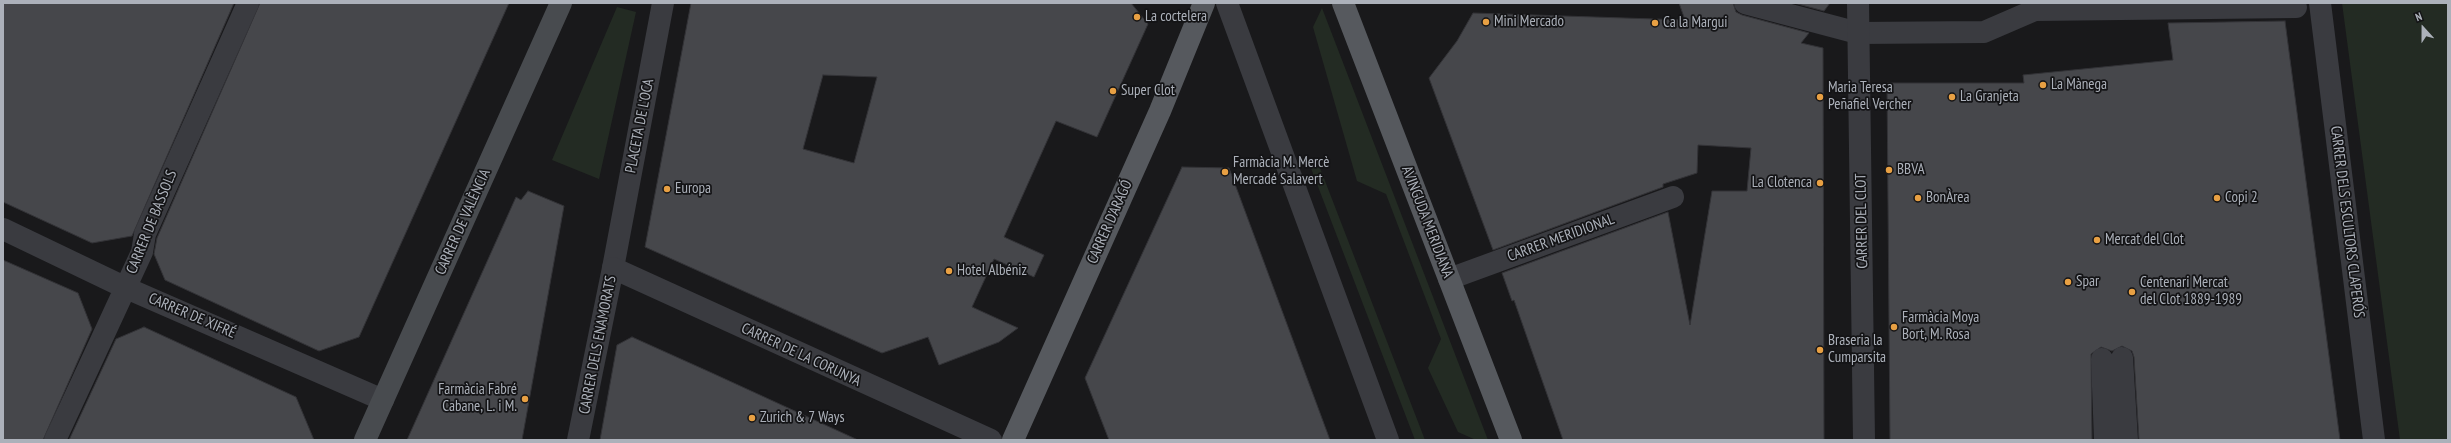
<!DOCTYPE html>
<meta charset="utf-8">
<style>
body{margin:0}
#map{position:relative;width:2451px;height:443px;overflow:hidden;background:#19191b;font-family:"PT Sans Narrow",sans-serif}
canvas{display:block}
.frame{position:absolute;inset:0;border:4px solid #acb1ba;pointer-events:none}
.north{position:absolute;left:2403px;top:8px;width:40px;height:40px;-webkit-text-stroke:3px #141416;paint-order:stroke;rotate:339deg;font-size:11px;font-weight:700;line-height:16px;text-align:center;color:#acb1ba}
.north::after{content:'';display:block;margin:auto;width:14px;height:18px;background:#acb1ba;clip-path:polygon(50% 0,100% 100%,50% 72%,0 100%)}
</style>
<div id="map">
<canvas width="2451" height="443"></canvas>
<div class="frame"></div>
<div class="north">N</div>
</div>
<script>
const g = document.querySelector('canvas').getContext('2d');
g.lineJoin = 'round';
function paint(path, color) { g.fillStyle = color; g.fill(path, 'evenodd'); }
const shape = rows => new Path2D(rows.map(r => 'M' + r).join(''));
function stroke(path, color, width, dash) { g.strokeStyle = color; g.lineWidth = width; g.lineCap = dash ? 'butt' : 'round'; g.setLineDash(dash || []); g.stroke(path); }
function write(font, color, halo, rows, align = 'center') {
  g.font = font + ' "PT Sans Narrow",sans-serif'; g.lineWidth = 3.5; g.setLineDash([]); g.textBaseline = 'middle'; g.strokeStyle = halo; g.fillStyle = color; for (const [text, x, y, turn = 0] of rows) {
    g.save(); g.translate(x, y); g.rotate((+turn || 0) * Math.PI / 180); g.textAlign = isNaN(turn) ? turn : align; if (halo) g.strokeText(text, 0, 0); g.fillText(text, 0, 0); g.restore();
  }
}
paint(shape([
 [2342,3,2448,3,2448,440,2400,440],
 [617,7,636,12,599,179,552,160],
 [1322,8,1488,440,1476,440,1458,432,1428,368,1441,339,1386,194,1357,181,1313,27],
 [1309,163,1320,168,1425,440,1415,440]
]), '#232b23');
const building = shape([
 [3,3,234,3,132,236,92,243,3,202,3,3],
 [260,3,509,3,359,337,319,351,165,280,154,254,157,238,260,3],
 [691,3,1131,3,1148,24,1097,137,1056,121,1004,237,1044,255,1034,277,994,259,972,307,1018,328,999,342,939,365,928,337,882,353,645,247,691,3],
 [823,75,877,77,854,163,803,149,823,75],
 [1679,3,1733,3,1736,12,1742,15,1809,33,1801,43,1823,48,1824,440,1563,440,1514,300,1512,301,1502,273,1668,212,1690,325,1712,191,1747,191,1751,148,1698,145,1697,173,1663,184,1663,187,1493,250,1429,78,1457,41,1473,13,1685,20,1679,3],
 [1794,3,1830,3,1824,11,1794,3],
 [2285,21,2340,440,2139,440,2134,357,2132,351,2122,346,2112,351,2101,347,2091,354,2092,440,1890,440,1887,83,2024,83,2023,75,2173,60,2168,23,2285,21],
 [1182,167,1229,168,1330,440,1109,440,1085,378,1182,167],
 [528,191,564,206,522,440,407,440,516,197,521,200,528,191],
 [3,260,78,293,92,329,43,440,3,440,3,260],
 [144,327,296,397,314,440,69,440,116,339,144,327],
 [632,337,712,373,858,440,600,440,617,345,632,337]
]);
paint(building, '#46474b');
stroke(building, '#333337', 1);
stroke(shape([
 [1745,3,1858,33,1984,32,2035,10,2036,3],
 [2035,10,2296,7],
 [613,268,663,3],
 [2122,358,2127,440],
 [2102,359,2105,440]
]), '#3a3b40', 22);
stroke(shape([
 [1858,3,1864,440],
 [2320,3,2374,440],
 [3,229,124,287,383,400],
 [1449,279,1673,197],
 [55,440,142,252,145,234,248,3],
 [578,440,613,268,991,440]
]), '#3a3b40', 22);
stroke(shape([
 [1227,3,1388,440]
]), '#3a3b40', 22);
stroke(shape([
 [365,440,561,3]
]), '#484b4f', 22);
stroke(shape([
 [1343,3,1511,440],
 [1013,440,1160,111,1204,3]
]), '#56595e', 22);
for (const [x, y, r, color] of [
 [1137,17,4,"#e8a043"],
 [1486,22,4,"#e8a043"],
 [1655,23,4,"#e8a043"],
 [2043,85,4,"#e8a043"],
 [1113,91,4,"#e8a043"],
 [1820,97,4,"#e8a043"],
 [1952,97,4,"#e8a043"],
 [1889,170,4,"#e8a043"],
 [1225,172,4,"#e8a043"],
 [1820,183,4,"#e8a043"],
 [667,189,4,"#e8a043"],
 [1918,198,4,"#e8a043"],
 [2217,198,4,"#e8a043"],
 [2097,240,4,"#e8a043"],
 [949,271,4,"#e8a043"],
 [2068,282,4,"#e8a043"],
 [2132,292,4,"#e8a043"],
 [1894,327,4,"#e8a043"],
 [1820,350,4,"#e8a043"],
 [525,399,4,"#e8a043"],
 [752,418,4,"#e8a043"]
]) { const dot = new Path2D(); dot.arc(x, y, r, 0, 2 * Math.PI); g.fillStyle = color; g.fill(dot); stroke(dot, '#141416', 1.5); }
write('15px', '#acb1ba', '#141416', [
 ["La coctelera",1145,17],
 ["Mini Mercado",1494,22],
 ["Ca la Margui",1663,23],
 ["La Mànega",2051,85],
 ["Maria Teresa",1828,88],
 ["Peñafiel Vercher",1828,105],
 ["Super Clot",1121,91],
 ["La Granjeta",1960,97],
 ["Farmàcia M. Mercè",1233,163],
 ["Mercadé Salavert",1233,180],
 ["BBVA",1897,170],
 ["La Clotenca",1812,183,"right"],
 ["Europa",675,189],
 ["BonÀrea",1926,198],
 ["Copi 2",2225,198],
 ["Mercat del Clot",2105,240],
 ["Hotel Albéniz",957,271],
 ["Spar",2076,282],
 ["Centenari Mercat",2140,283],
 ["del Clot 1889-1989",2140,300],
 ["Farmàcia Moya",1902,318],
 ["Bort, M. Rosa",1902,335],
 ["Braseria la",1828,341],
 ["Cumparsita",1828,358],
 ["Farmàcia Fabré",517,390,"right"],
 ["Cabane, L. i M.",517,407,"right"],
 ["Zurich & 7 Ways",760,418]
], 'left');
write('15px', '#acb1ba', '#141416', [
 ["PLACETA DE L'OCA",640,126,-79],
 ["CARRER DEL CLOT",1862,221,-91],
 ["CARRER DE BASSOLS",152,222,-68],
 ["CARRER DE VALÈNCIA",463,222,-66],
 ["CARRER D'ARAGÓ",1110,222,-66],
 ["AVINGUDA MERIDIANA",1427,222,69],
 ["CARRER DELS ESCULTORS CLAPERÓS",2347,222,83],
 ["CARRER MERIDIONAL",1561,238,-20],
 ["CARRER DE XIFRÉ",192,316,23],
 ["CARRER DELS ENAMORATS",598,345,-79],
 ["CARRER DE LA CORUNYA",801,355,25]
]);
</script>
